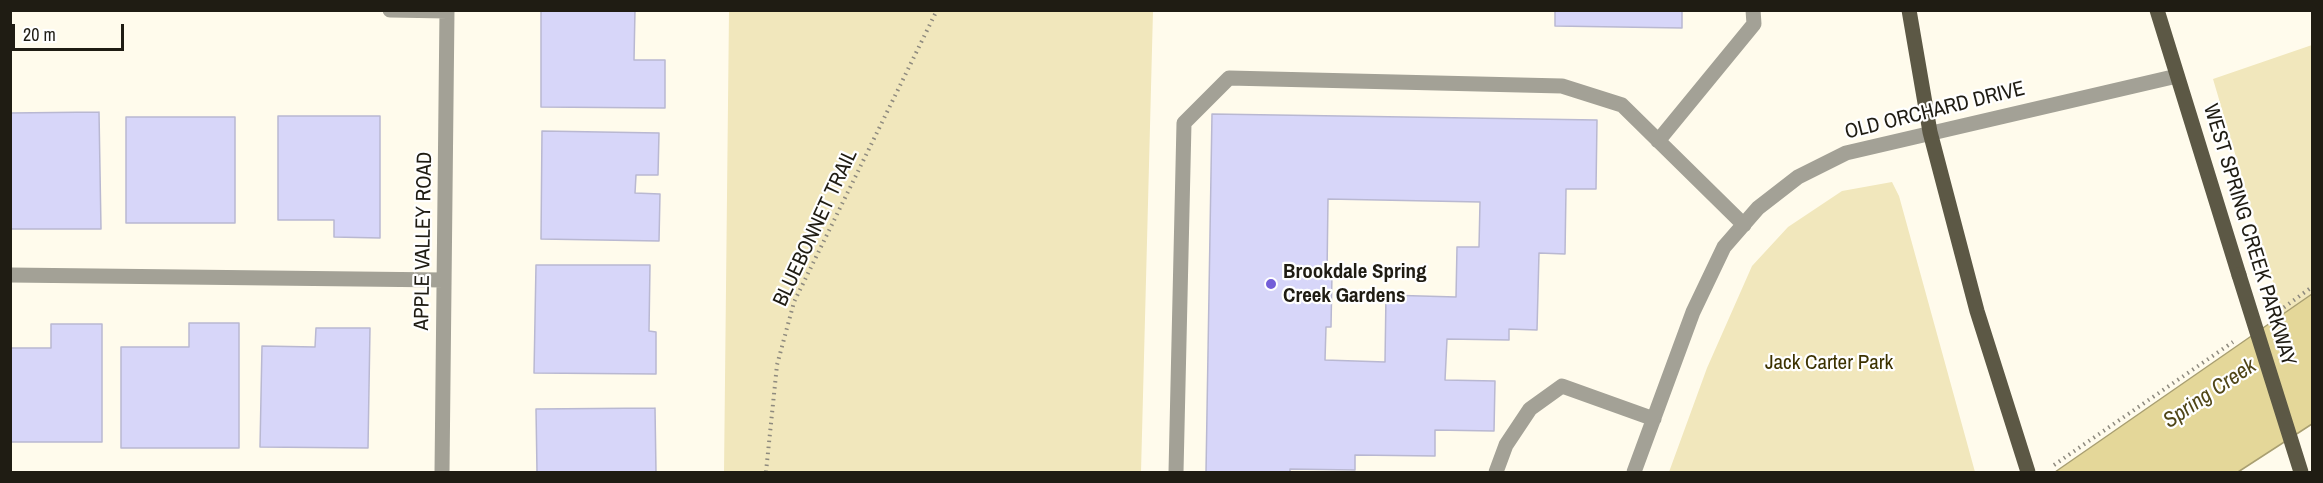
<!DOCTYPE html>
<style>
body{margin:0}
#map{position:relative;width:2323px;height:483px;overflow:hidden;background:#fffbec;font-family:"Archivo Narrow",sans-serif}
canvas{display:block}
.frame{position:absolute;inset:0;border:12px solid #1f1c13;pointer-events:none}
.scale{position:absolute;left:12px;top:24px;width:112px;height:27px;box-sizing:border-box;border:3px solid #1f1c13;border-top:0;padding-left:8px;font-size:18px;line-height:21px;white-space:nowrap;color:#1f1c13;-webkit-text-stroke:4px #fff;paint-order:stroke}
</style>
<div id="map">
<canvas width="2323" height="483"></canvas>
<div class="frame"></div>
<div class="scale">20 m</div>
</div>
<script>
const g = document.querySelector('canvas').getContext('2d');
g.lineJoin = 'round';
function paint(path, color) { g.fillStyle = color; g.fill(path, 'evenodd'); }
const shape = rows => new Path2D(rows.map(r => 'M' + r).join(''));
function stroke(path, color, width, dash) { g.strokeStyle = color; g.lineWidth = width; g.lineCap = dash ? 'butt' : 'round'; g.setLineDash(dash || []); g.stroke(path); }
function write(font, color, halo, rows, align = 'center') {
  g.font = font + ' "Archivo Narrow",sans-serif'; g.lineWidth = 4.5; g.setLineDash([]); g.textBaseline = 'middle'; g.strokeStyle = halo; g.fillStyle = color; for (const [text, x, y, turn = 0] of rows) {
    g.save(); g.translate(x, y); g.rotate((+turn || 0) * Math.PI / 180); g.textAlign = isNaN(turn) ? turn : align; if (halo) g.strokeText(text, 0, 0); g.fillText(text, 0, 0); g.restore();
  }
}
paint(shape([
 [729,11,1153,11,1141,472,724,472],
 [2312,45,2312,414,2213,79],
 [1892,182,1899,196,1975,472,1669,472,1707,368,1752,266,1788,227,1842,191]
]), '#f1e7bc');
const water = shape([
 [2312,294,2312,424,2238,472,2055,472,2312,294]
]);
paint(water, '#e4d799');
stroke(water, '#a99f71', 1.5);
const building = shape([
 [541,10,635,10,634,60,665,60,665,108,541,107,541,10],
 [1555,10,1682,10,1682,28,1555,26,1555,10],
 [99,112,101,229,10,229,10,113,99,112],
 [1212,114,1597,120,1596,189,1566,189,1565,254,1539,253,1537,330,1509,329,1509,340,1447,339,1445,380,1495,381,1494,431,1435,430,1435,456,1355,455,1355,470,1290,469,1290,472,1206,472,1212,114],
 [1328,199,1480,202,1479,247,1457,247,1456,297,1386,295,1385,362,1325,360,1326,327,1331,327,1332,274,1327,274,1328,199],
 [278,116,380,116,380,238,334,237,334,220,278,220,278,116],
 [126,117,235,117,235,223,126,223,126,117],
 [542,131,659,133,658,175,636,175,635,193,660,194,659,241,541,239,542,131],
 [536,265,650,265,649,331,656,332,656,374,534,373,536,265],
 [189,323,239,323,239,448,121,448,121,347,189,347,189,323],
 [51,324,102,324,102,442,10,442,10,348,51,348,51,324],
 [316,328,370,328,368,448,260,447,262,346,315,347,316,328],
 [655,408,656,472,537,472,536,409,655,408]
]);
paint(building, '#d7d6f9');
stroke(building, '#b9b8d1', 1.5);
stroke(shape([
 [2279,311,2312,287],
 [2054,465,2233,342],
 [766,472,777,365,794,302,937,10]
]), '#8e8a7e', 4, [1.5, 4.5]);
stroke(shape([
 [390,10,447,11],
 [1658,141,1754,24,1753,10],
 [10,275,444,280],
 [442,472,447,10],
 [1176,472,1184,123,1229,78,1562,86,1622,105,1744,225],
 [1496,472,1506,445,1530,409,1562,386,1654,419],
 [1634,472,1693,312,1724,247,1758,208,1798,177,1846,153,2177,76]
]), '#a3a196', 15);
stroke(shape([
 [1909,10,1930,132,1977,311,2028,472],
 [2157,10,2239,275]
]), '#5c5845', 15);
stroke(shape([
 [2239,275,2301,472]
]), '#5c5845', 15);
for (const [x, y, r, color] of [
 [1271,284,6,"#735ed8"]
]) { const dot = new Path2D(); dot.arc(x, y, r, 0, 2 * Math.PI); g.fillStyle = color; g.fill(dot); stroke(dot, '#fff', 2); }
write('21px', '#1f1c13', '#fff', [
 ["OLD ORCHARD DRIVE",1935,111,-14],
 ["BLUEBONNET TRAIL",816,228,-65],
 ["WEST SPRING CREEK PARKWAY",2249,235,73],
 ["APPLE VALLEY ROAD",424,241,-89]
]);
write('bold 21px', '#1f1c13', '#fff', [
 ["Brookdale Spring",1283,272],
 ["Creek Gardens",1283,296]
], 'left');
write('21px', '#3c3200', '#fff', [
 ["Jack Carter Park",1829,363]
]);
write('italic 22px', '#504617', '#fff', [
 ["Spring Creek",2210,394,-34]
]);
</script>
